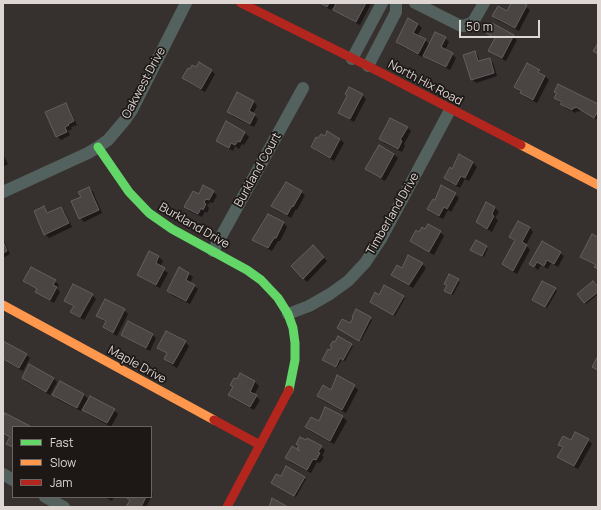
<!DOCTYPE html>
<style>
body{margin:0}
#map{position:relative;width:601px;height:510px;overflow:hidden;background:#36302e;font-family:Manrope,sans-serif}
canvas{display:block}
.frame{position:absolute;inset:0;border:4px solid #ddd6d3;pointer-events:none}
.legend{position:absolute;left:12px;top:426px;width:140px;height:72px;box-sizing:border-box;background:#1d1816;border:1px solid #6a6462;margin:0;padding:5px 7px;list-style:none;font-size:12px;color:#ddd6d3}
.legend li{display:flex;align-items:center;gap:8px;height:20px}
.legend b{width:20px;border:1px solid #6a6462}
.scale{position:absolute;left:459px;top:20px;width:81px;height:18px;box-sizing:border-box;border:2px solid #ddd6d3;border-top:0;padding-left:5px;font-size:12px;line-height:14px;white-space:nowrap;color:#ddd6d3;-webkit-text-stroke:3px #1d1816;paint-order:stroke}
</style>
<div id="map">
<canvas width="601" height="510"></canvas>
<div class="frame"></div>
<ul class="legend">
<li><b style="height:5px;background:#63d668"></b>Fast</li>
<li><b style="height:5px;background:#ff974d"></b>Slow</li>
<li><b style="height:5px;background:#b3261e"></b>Jam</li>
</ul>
<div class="scale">50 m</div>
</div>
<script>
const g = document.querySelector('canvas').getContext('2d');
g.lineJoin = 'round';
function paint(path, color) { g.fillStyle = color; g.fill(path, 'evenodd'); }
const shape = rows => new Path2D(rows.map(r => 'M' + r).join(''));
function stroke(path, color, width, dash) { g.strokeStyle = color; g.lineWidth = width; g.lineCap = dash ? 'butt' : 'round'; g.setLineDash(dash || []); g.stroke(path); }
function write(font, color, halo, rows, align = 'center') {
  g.font = font + ' Manrope,sans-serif'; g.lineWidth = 3.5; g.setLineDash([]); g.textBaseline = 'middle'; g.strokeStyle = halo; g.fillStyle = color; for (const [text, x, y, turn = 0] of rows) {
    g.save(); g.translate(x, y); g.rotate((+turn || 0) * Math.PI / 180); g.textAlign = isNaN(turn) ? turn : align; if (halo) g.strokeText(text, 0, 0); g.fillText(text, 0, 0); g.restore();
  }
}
paint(shape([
 [317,3,370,3,371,4,360,25,338,13,332,8,331,10],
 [513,3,521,3,530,10,519,31,497,20,493,16,508,12],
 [418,24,422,28,417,36,425,40,430,45,445,38,449,42,445,50,452,54,456,58,450,70,428,59,423,55,422,57,401,46,397,42],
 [487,33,513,36,517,40,506,61,493,54,489,50,495,39],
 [475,52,478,56,480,62,489,59,493,63,497,76,476,83,472,79],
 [197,68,211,70,215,74,205,92,187,82,184,78],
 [539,71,549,80,537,103,525,97,515,87],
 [556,92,598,106,598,120,580,110,579,112,577,111,576,113,565,108,556,98,558,94],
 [238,94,254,102,257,106,253,114,258,119,254,127,232,116,228,112],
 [362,95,366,99,354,122,343,116,339,113,348,96],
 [65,104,69,108,77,125,71,127,72,129,68,131,70,135,61,140,57,136],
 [227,123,245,133,249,137,244,145,242,144,239,149,235,146,233,151,221,144,217,141],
 [407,127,411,131,404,144,405,146,402,152,384,143,381,139],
 [340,139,344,143,334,161,316,151,312,147],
 [3,154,8,164,3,167],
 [394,154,398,158,385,181,371,173,367,169],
 [459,156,473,163,477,167,469,181,465,179,460,188,449,182,446,178,453,170],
 [89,188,93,192,102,213,84,222,80,218,82,197],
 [213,192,217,195,213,203,210,202,207,206,209,208,207,213,205,211,202,217,189,211,186,207,199,195],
 [301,192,305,195,297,210,296,209,291,218,276,210,272,206],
 [455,194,459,198,451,212,448,210,443,219,432,213,428,209,435,201],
 [486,203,495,208,499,212,495,218,498,220,492,232,481,226,477,222],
 [44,208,49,214,61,208,65,212,72,227,49,238,45,234],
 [268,215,284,223,287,227,280,241,278,241,272,251,257,243,254,240],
 [518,222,530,228,533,232,526,245,530,250,517,274,507,268,503,264,515,241,510,237],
 [440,232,444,236,434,255,415,244,411,241,420,233],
 [598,238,598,269,596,266,585,260,581,256],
 [3,239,10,254,3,258],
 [476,241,488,248,484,257,473,251],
 [313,246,327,261,307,282,292,266],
 [149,252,159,257,163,261,160,267,168,273,160,288,142,278,138,274],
 [560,253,564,256,558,267,551,263,548,269,541,265,538,270,530,263],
 [422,264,426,268,413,288,397,279,393,275],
 [189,274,193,277,190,283,198,289,190,304,172,295,168,291],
 [450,276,460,282,453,295,447,292],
 [24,281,55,281,59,285,57,288,60,292,54,303,41,295,37,292,38,290,28,285],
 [598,288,598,294,586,304,585,302],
 [555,289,557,291,547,308,535,301],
 [92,295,96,299,84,320,72,312,74,307,65,300],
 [403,297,405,298,395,316,371,302],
 [124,310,128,314,117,336,108,331,104,327,106,323,97,316],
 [356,310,372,320,361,341,338,328,351,324],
 [122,334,153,335,156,338,150,351,126,338],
 [3,342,26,355,30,358,23,371,3,360],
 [185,342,189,346,177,368,169,363,165,359,167,354,158,348],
 [351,345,353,346,345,361,342,359,337,368,325,362,333,348,331,346],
 [240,374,255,382,259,386,254,395,260,400,254,410,233,399,230,395],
 [23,378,53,378,57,382,50,395,27,382],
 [60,382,84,395,89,400,114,410,118,414,111,427,88,414,82,409,81,411,57,399,53,395],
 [354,386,358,390,346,413,322,400,318,396],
 [326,408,343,417,347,421,334,444,310,431,306,427,320,423],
 [588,440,592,444,578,469,563,460,559,456,563,449,559,445,571,441],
 [300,446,321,447,325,450,322,456,324,457,320,463,317,462,311,473,290,462,286,458,297,450],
 [281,477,304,478,306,479,296,497,272,483],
 [151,492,153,494,146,507,128,507,131,501,123,497,151,497],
 [105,497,114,497,112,501]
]), '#0007');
const building = shape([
 [319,3,329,3,327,7,319,3],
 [336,3,366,3,356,22,333,10,336,3],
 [511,3,523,3,527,5,515,28,492,16,498,6,507,11,511,3],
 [408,18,418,24,413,33,426,39,418,54,396,42,408,18],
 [492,23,514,35,502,58,488,51,495,38,486,33,492,23],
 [435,32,446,37,441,47,453,53,446,67,423,56,435,32],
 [598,43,598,54,593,51,598,43],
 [475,51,478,61,490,58,494,73,471,80,463,55,475,51],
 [199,62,212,70,201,89,182,78,188,68,190,69,192,65,196,67,199,62],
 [527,63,540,70,538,72,545,76,533,100,520,93,521,91,514,87,527,63],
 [558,84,598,104,598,111,594,118,576,107,575,108,573,108,572,110,560,104,562,102,554,98,557,93,554,92,558,84],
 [349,87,363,94,350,119,338,113,347,96,345,94,349,87],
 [237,92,254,101,249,111,255,114,250,124,227,112,237,92],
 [66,103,74,121,68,124,69,125,65,127,67,132,56,137,45,112,66,103],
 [390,118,408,127,400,140,402,141,398,149,379,139,390,118],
 [226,121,245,132,240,142,238,141,235,145,231,143,229,148,216,141,226,121],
 [327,131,340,139,330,158,311,147,316,137,318,138,321,134,325,136,327,131],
 [379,145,394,154,381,178,365,169,379,145],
 [459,154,473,162,465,178,461,176,456,185,444,178,450,167,452,169,459,154],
 [286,182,302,191,293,207,292,206,287,215,271,206,286,182],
 [203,185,214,191,209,200,206,199,204,202,206,204,203,210,201,208,198,214,184,207,193,191,199,194,203,185],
 [441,185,456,193,447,209,444,207,439,216,427,209,433,199,435,200,441,185],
 [89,187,99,210,79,219,71,201,81,197,78,192,89,187],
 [486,202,495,207,492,214,494,216,487,229,476,222,486,202],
 [44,206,47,213,61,207,69,223,44,235,34,211,44,206],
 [268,214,284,222,276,238,274,238,268,248,252,240,268,214],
 [518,221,530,227,522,242,527,245,513,271,502,264,515,240,509,237,518,221],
 [428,224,441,231,429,252,410,241,416,230,419,232,422,227,425,229,428,224],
 [592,234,598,237,598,269,594,267,596,265,580,257,592,234],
 [476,240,487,246,482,256,470,250,476,240],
 [3,241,7,251,3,253,3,241],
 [542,241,561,252,554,264,547,260,544,266,537,262,534,267,529,264,542,241],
 [313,245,324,257,303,279,291,266,313,245],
 [149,251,159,256,156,263,165,268,156,285,137,275,149,251],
 [408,255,423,263,409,285,391,275,397,265,402,268,408,255],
 [31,267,56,280,53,285,57,287,50,300,35,292,37,289,23,281,31,267],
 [179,267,189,273,186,280,195,285,186,301,167,291,179,267],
 [449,274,459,279,451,294,444,291,447,285,444,284,449,274],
 [542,281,556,288,545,307,532,300,542,281],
 [593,281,598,287,598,292,584,303,577,294,593,281],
 [73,284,93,294,80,317,70,312,74,306,64,301,73,284],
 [384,285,404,296,393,315,370,302,375,292,379,295,384,285],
 [105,299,125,309,113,333,103,327,106,321,96,316,105,299],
 [356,309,371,317,359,341,337,328,342,319,350,323,353,318,352,317,356,309],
 [128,321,153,334,146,348,121,335,128,321],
 [166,331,186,341,173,364,164,359,167,353,157,348,166,331],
 [338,336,352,344,343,360,340,358,336,367,322,360,328,349,330,350,332,347,330,346,333,341,335,342,338,336],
 [3,341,27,354,19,368,3,359,3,341],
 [598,356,598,370,592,367,598,356],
 [29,364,54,378,46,392,22,378,29,364],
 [240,373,255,381,250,392,257,395,250,407,228,395,233,387,230,385,234,378,237,379,240,373],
 [337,375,355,385,342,410,317,396,323,385,331,390,337,375],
 [60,381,84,394,77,408,52,395,60,381],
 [90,396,115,409,107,423,82,410,90,396],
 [325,407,343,416,330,441,305,427,311,417,319,421,325,407],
 [5,413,30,426,29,427,13,427,13,447,6,444,10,437,3,433,3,417,5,413],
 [575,432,589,439,574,466,557,457,563,447,558,445,563,436,571,440,575,432],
 [300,437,306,440,307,438,322,446,318,452,320,453,316,460,313,459,307,470,285,458,292,446,300,451,297,448,299,446,296,444,300,437],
 [286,466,305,477,294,496,271,483,276,474,281,476,286,466],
 [125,497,146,497,141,507,126,507,130,500,125,497],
 [272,498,288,507,269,507,272,498]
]);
paint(building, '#4a4543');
stroke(building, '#645f5e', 1);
stroke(shape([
 [415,3,459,25,464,26,473,22,484,3],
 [352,59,382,3],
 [368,66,396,12,396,3],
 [3,192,88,153,98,147,108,140,125,120,132,110,186,3],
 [213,251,303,88],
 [288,314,309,306,330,294,348,281,365,263,381,239,450,110],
 [3,474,13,480],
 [45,497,64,507]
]), '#53615f', 12);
stroke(shape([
 [98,147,129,192,149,213,172,229,247,270,261,280,278,298,288,314,293,328,295,343,295,360,289,390]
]), '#63d668', 9);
stroke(shape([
 [521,145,598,185],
 [3,305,214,420]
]), '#ff974d', 9);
stroke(shape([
 [241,3,368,66,521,145],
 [214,420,260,445],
 [227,507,289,390]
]), '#b3261e', 9);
write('12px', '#ddd6d3', '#1d1816', [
 ["Oakwest Drive",144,83,-62],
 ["North Hix Road",425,83,28],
 ["Burkland Court",258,170,-61],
 ["Timberland Drive",393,214,-60],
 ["Burkland Drive",194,226,30],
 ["Maple Drive",137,365,29]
]);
</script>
